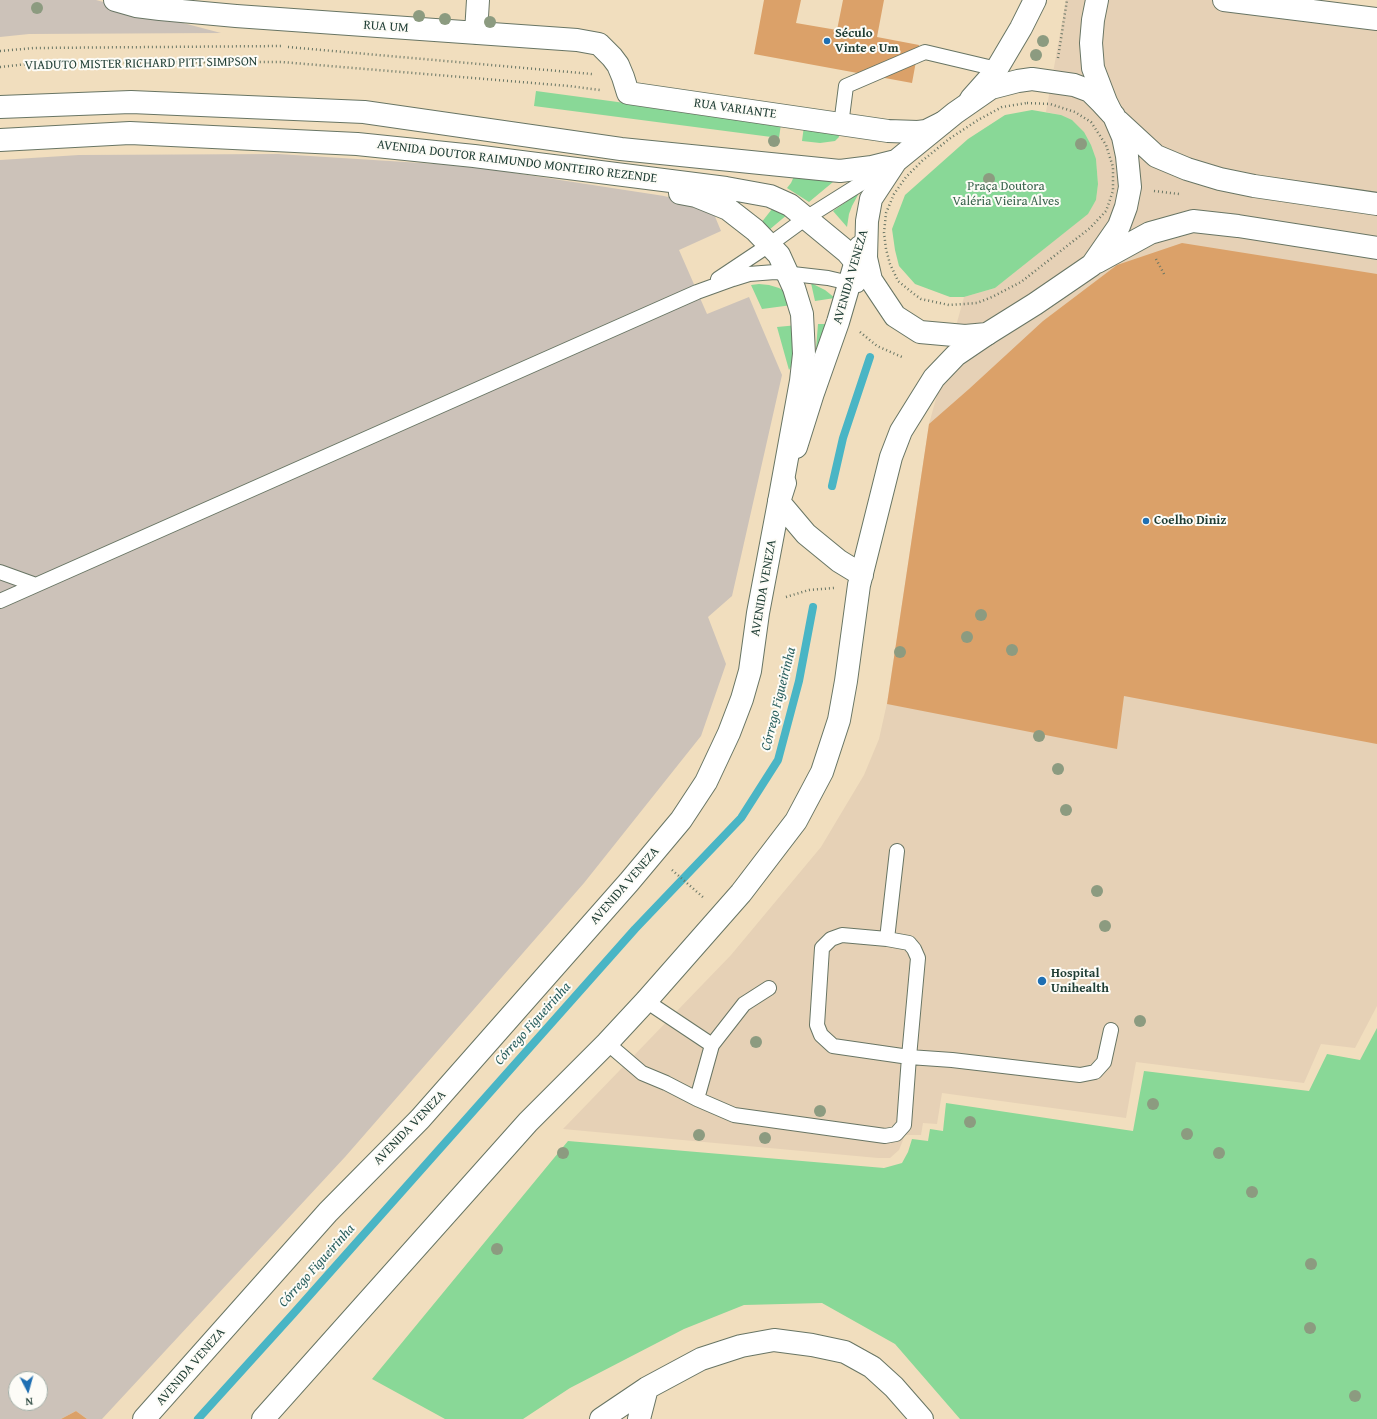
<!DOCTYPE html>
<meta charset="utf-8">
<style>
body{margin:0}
#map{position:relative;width:1377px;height:1419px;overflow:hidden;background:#f1debe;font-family:"Gentium Book Plus",serif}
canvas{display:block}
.north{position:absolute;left:8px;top:1371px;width:40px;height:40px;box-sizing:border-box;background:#fdfcf7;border:1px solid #a4b0a9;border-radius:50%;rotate:174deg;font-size:11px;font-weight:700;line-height:16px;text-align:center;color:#1f3d34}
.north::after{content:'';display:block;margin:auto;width:14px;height:18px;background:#1f6fb2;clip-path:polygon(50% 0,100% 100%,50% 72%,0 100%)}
</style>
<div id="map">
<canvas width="1377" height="1419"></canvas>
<div class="north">N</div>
</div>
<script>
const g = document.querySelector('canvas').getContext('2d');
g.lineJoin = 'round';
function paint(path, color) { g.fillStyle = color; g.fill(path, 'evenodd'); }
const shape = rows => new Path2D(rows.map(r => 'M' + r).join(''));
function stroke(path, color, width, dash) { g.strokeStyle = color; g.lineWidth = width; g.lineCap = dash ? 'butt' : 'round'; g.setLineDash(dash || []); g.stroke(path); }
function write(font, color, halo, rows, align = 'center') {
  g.font = font + ' "Gentium Book Plus",serif'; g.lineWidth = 4; g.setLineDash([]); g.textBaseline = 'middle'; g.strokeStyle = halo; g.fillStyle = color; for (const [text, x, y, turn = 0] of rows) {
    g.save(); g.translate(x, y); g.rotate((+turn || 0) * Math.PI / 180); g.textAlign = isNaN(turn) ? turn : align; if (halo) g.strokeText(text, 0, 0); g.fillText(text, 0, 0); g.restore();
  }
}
paint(shape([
 [1066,0,1215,0,1377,22,1377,1006,1355,1048,1321,1044,1304,1083,1136,1062,1126,1118,942,1093,937,1124,923,1123,921,1135,905,1135,899,1150,890,1158,878,1158,563,1129,731,955,821,847,864,775,879,739,887,703,929,424,964,297,995,288,1087,214,1096,200,1098,184,1096,159,1061,115,1046,112]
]), '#e6d1b6');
paint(shape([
 [0,0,96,0,221,33,29,34,0,37],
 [278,154,469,166,664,196,711,207,721,231,679,250,707,314,749,297,782,375,732,596,708,617,726,664,701,736,584,883,345,1157,102,1419,87,1419,76,1411,61,1419,0,1419,0,160,79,155],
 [16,1379,40,1379,40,1403,16,1403]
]), '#ccc2b9');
paint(shape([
 [536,91,781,124,779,138,534,106],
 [1032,110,1061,115,1072,120,1084,132,1091,145,1096,159,1098,184,1096,200,1088,214,995,288,964,297,950,297,915,284,899,266,895,250,892,229,905,195,968,139,1005,115],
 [804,126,838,133,839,137,835,141,820,143,802,141],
 [796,172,839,177,809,202,787,188,791,183],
 [859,193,852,206,849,214,847,227,833,211],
 [772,209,788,214,769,230,761,223],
 [811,283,825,290,835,298,815,301],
 [759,284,769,285,779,288,786,292,792,305,762,309,751,285],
 [818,324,827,324,816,349],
 [798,325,794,362,789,370,777,327],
 [1377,1028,1377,1419,960,1419,895,1344,822,1303,744,1305,684,1329,570,1388,523,1419,445,1419,372,1379,568,1141,884,1168,902,1163,908,1152,912,1139,928,1141,930,1129,943,1131,946,1103,1133,1131,1144,1071,1309,1091,1327,1054,1360,1060]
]), '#89d897');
stroke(shape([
 [832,486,843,438,870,357],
 [198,1419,293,1314,635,929,741,818,778,760,799,681,813,607]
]), '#49b5c5', 8);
paint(shape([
 [764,0,801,0,796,23,837,30,843,0,884,0,877,37,919,45,912,83,754,54],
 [1182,243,1377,274,1377,744,1124,696,1117,749,887,704,929,424,969,389,1043,321,1117,265],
 [76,1411,87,1419,61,1419]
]), '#dba169');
const lane = shape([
 [841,125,846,86,925,52,997,69],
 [718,279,769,245,806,218,884,169],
 [0,572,36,585],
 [0,601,697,292,733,279,749,274,775,272,828,278,858,285],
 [842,935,887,939,909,943,914,949,918,958,909,1057,833,1046,821,1035,817,1025,822,948,831,939,842,935],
 [887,939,897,851],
 [646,1001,712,1045],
 [607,1043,642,1073,666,1083,697,1099,734,1115,885,1136,896,1134,904,1125,909,1057,952,1060,1080,1075,1095,1072,1104,1062,1111,1030],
 [697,1099,712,1045,744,1004,769,988]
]);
const street = shape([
 [115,0,136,6,160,9,236,16,577,40,599,44,612,57,618,65,623,77,628,93,888,131,918,132,926,131,942,123],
 [476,33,478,0],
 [601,1419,647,1388,701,1359,741,1346,774,1340,812,1345,845,1352,872,1367,894,1387,922,1419],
 [639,1419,647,1388]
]);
const secondary = shape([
 [1097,0,1093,20,1091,43,1093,68,1106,102,1111,112],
 [1224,0,1377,19],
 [971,99,995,72,1021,28,1035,0],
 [796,447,813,393,838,322,860,247],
 [779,502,806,534,839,561,862,575],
 [144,1419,328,1212,420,1119,629,882,681,820,706,782,729,733,742,699,750,671,758,613,779,502,785,483],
 [263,1419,528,1122,607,1043,646,1001,741,893,796,821,822,772,839,720,846,681,859,585,891,457,901,431,934,378,956,355,987,334]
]);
const primary = shape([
 [1032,79,1074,85,1090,91,1102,103,1114,116,1123,137,1127,156,1130,187,1126,207,1119,226,1092,265,1035,304,987,334,965,336,920,332,895,316,871,280,866,258,867,221,871,199,896,161,955,113,991,88,1018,81,1032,79],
 [0,107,131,102,364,112,621,149,840,171,872,167,896,161],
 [1118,121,1156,156,1187,169,1220,179,1254,186,1377,204],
 [0,140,130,133,357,144,474,156,726,188,770,196,790,205,847,252,871,280],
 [680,193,696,196,728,209,755,230,779,255,794,288,802,314,804,354,801,381,779,502],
 [1097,262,1150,233,1193,221,1238,226,1377,248]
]);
stroke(lane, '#687564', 16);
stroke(street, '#687564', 24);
stroke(secondary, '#687564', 24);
stroke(primary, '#687564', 24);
stroke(shape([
 [288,47,592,74],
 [0,51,34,48,281,46],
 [1058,58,1067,0],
 [0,67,37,63,282,62,569,86,600,90],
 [1027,103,1050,104,1075,112,1091,122,1106,145,1113,167,1113,191,1106,211,1090,228,1021,282,992,297,977,303,949,305,921,299,914,294,898,281,890,264,886,249,884,233,886,213,894,194,906,177,922,161,949,139,978,120,1002,107,1027,103],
 [1154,191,1179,194],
 [1156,259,1164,274],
 [860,332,877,346,902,357],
 [786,597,809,590,834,588],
 [672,870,704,898]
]), '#687564', 2.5, [1, 3]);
stroke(lane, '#fff', 14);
stroke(street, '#fff', 22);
stroke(secondary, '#fff', 22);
stroke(primary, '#fff', 22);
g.fillStyle = '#8c9b80';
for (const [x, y] of [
 [37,8],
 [419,16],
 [445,19],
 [490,22],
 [1043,41],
 [1036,55],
 [774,141],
 [1081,144],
 [989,179],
 [981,615],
 [967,637],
 [1012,650],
 [900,652],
 [1039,736],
 [1058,769],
 [1066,810],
 [1097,891],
 [1105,926],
 [1140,1021],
 [756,1042],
 [1153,1104],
 [820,1111],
 [970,1122],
 [1187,1134],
 [699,1135],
 [765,1138],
 [563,1153],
 [1219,1153],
 [1252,1192],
 [497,1249],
 [1311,1264],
 [1310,1328],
 [1355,1396]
]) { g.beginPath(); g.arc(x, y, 6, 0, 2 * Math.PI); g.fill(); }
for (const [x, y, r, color] of [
 [827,41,4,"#1f6fb2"],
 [1146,521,4,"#1f6fb2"],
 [1042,981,5,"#1f6fb2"]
]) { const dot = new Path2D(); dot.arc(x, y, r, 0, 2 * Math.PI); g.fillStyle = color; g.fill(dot); stroke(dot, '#fdfcf7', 1.5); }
write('13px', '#1f3d34', '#fdfcf7', [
 ["RUA UM",386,27,4],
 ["VIADUTO MISTER RICHARD PITT SIMPSON",141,64,-1],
 ["RUA VARIANTE",735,109,8],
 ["AVENIDA DOUTOR RAIMUNDO MONTEIRO REZENDE",517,162,7],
 ["AVENIDA VENEZA",851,277,-74],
 ["AVENIDA VENEZA",764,588,-80],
 ["AVENIDA VENEZA",625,886,-49],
 ["AVENIDA VENEZA",410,1128,-46],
 ["AVENIDA VENEZA",191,1367,-49]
]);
write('bold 13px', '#1f3d34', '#fdfcf7', [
 ["Século",835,34],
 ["Vinte e Um",835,49],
 ["Coelho Diniz",1154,521],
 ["Hospital",1051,974],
 ["Unihealth",1051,989]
], 'left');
write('13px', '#3a644d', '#fdfcf7', [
 ["Praça Doutora",1006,187],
 ["Valéria Vieira Alves",1006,202]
]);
write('italic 14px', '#2c6160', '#fdfcf7', [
 ["Córrego Figueirinha",779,699,-76],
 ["Córrego Figueirinha",533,1024,-48],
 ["Córrego Figueirinha",317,1266,-48]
]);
</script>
